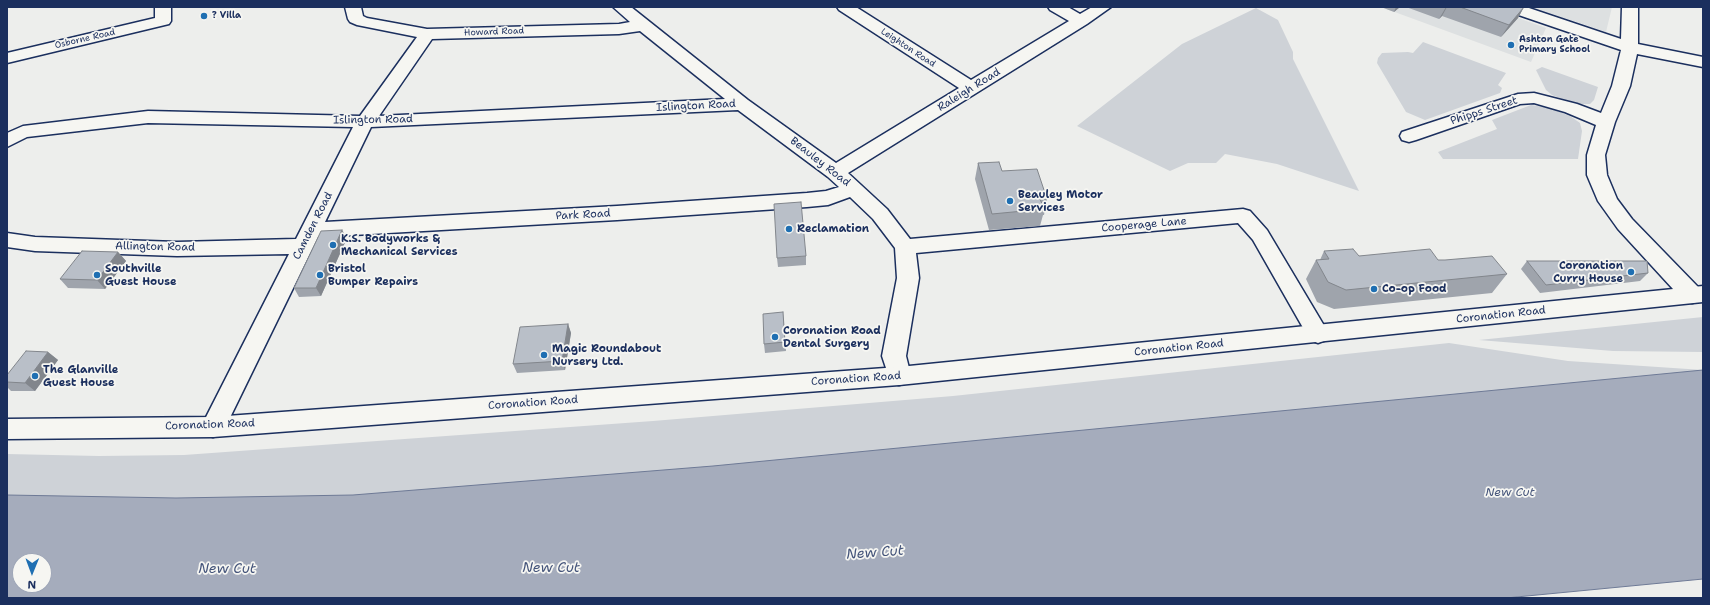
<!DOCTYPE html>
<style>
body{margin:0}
#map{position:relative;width:1710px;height:605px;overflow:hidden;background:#edeeec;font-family:"Shantell Sans",sans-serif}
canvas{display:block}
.frame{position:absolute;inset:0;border:8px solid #1b2f5e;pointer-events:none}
.north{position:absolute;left:12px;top:553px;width:40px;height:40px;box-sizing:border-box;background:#f6f6f2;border:1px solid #9ea6b7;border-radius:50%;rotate:181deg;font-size:11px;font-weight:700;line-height:16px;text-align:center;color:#1b2f5e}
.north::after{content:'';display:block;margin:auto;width:14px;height:18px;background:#1f6fb2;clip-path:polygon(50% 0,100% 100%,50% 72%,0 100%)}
</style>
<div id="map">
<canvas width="1710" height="605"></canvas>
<div class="frame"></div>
<div class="north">N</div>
</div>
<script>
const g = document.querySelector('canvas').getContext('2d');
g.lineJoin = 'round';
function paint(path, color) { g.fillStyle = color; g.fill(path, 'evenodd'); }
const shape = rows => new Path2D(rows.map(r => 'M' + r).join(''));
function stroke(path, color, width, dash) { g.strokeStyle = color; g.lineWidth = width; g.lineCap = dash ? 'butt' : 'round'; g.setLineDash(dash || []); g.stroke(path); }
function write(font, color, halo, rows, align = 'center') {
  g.font = font + ' "Shantell Sans",sans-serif'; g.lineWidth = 3.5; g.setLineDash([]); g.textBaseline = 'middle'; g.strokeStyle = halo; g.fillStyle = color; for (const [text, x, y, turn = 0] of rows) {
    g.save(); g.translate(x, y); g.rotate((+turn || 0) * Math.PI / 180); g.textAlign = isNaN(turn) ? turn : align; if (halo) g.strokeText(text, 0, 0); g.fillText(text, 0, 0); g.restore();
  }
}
paint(shape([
 [1381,7,1488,7,1546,28,1531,62],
 [1531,7,1612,7,1606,32]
]), '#dde0e1');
paint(shape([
 [1256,8,1278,20,1293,52,1293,59,1359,191,1277,164,1225,154,1216,163,1188,163,1170,171,1077,126,1182,44],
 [1423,42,1506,73,1498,85,1502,88,1500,93,1425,120,1406,112,1377,63,1378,58,1382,53,1408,52,1413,53],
 [1542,67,1598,87,1594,100,1590,104,1575,104,1552,95,1546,90,1536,70],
 [1531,105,1550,108,1570,116,1580,123,1582,131,1578,159,1443,159,1438,152,1497,129,1492,120],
 [1703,317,1703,352,1613,351,1479,340],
 [1449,343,1568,361,1703,370,1703,436,7,512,7,454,99,456,184,455,653,421,953,396]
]), '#ced2d7');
const water = shape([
 [1703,370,1703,579,1506,598,7,598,7,495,176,498,353,495,713,466,1703,370],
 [20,561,44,561,44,585,20,585,20,561]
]);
paint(water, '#a5acbc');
stroke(water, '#6e7a96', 1);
const street = shape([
 [155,7,171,7,171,21,169,24,7,63,7,53,155,18,155,7],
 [345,7,361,7,363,16,367,18,427,29,619,24,630,22,613,7,631,7,748,100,836,163,959,88,839,10,837,7,856,7,971,80,1069,21,1050,10,1048,7,1068,7,1080,14,1092,7,1111,7,1087,24,848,173,887,209,910,239,1243,209,1250,211,1267,230,1329,334,1326,340,1318,343,1310,340,1253,240,1238,223,916,253,919,278,906,356,911,376,907,383,899,385,891,383,882,356,897,278,895,248,873,219,850,197,828,205,807,207,617,220,318,237,222,434,213,437,204,434,201,427,289,254,177,256,35,251,7,247,7,233,35,237,177,242,296,239,353,127,148,123,27,137,7,147,7,133,23,126,148,111,360,116,417,37,357,25,350,22,348,19,345,7],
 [640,31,725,99,379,116,432,39,619,34,640,31],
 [738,110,828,177,839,187,826,191,807,193,617,206,325,222,371,127,738,110],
 [1502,7,1526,7,1621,39,1622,7,1638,7,1638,44,1703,57,1703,67,1637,54,1630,86,1615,122,1605,155,1607,175,1617,199,1632,219,1700,289,1703,295,1700,301,1692,303,1684,301,1618,229,1598,201,1587,175,1587,155,1596,125,1565,112,1534,103,1520,104,1416,140,1409,142,1402,140,1400,136,1402,132,1518,94,1534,93,1577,104,1601,113,1612,86,1621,50,1504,10,1502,7]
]);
const highway = shape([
 [1703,286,1703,302,899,385,213,437,7,439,7,419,213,417,899,367,1703,286]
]);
stroke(street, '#1b2f5e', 3);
stroke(highway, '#1b2f5e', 3);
paint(street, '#f6f6f2');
paint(highway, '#f6f6f2');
paint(shape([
 [1381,7,1400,7,1394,12],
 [1406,7,1524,7,1518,18,1501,37,1442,16,1439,19],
 [978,163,1002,171,1047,199,1044,215,1043,215,1040,226,989,230,975,179],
 [342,230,347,238,321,296,299,297,294,288],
 [1324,251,1359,256,1438,260,1507,274,1492,293,1334,309,1317,302,1306,279,1316,260,1320,260],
 [118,252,126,261,105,289,68,288,60,279],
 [806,256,806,265,778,267,777,258],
 [1527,261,1648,273,1640,281,1540,293,1521,269],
 [783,312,786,351,765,353,764,344],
 [568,324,571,333,565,370,517,373,513,364],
 [48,352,58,360,35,391,11,391,7,387,7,375]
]), '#9fa4ac');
paint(shape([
 [1396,7,1400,7,1394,12],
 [1446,7,1447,7,1442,16,1439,19],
 [1524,7,1518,18,1501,37,1509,25],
 [342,230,347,238,321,296,316,288],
 [118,252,126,261,105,289,97,280],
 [568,324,571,333,565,370,562,361],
 [48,352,58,360,35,391,25,383]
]), '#82868c');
const building = shape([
 [1460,7,1524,7,1509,25,1460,7],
 [999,162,1002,171,1037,169,1047,199,1040,199,1044,209,992,214,978,163,999,162],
 [801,202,806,256,777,258,774,204,801,202],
 [342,230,316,288,294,288,321,231,342,230],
 [1353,249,1359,256,1430,249,1438,260,1445,260,1492,256,1507,274,1346,290,1328,282,1316,260,1329,259,1324,251,1353,249],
 [82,251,118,252,97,280,60,279,82,251],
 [1527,261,1647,261,1648,273,1546,285,1527,261],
 [783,312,785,342,764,344,763,314,783,312],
 [568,324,562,361,513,364,520,327,568,324],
 [26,351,48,352,25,383,7,382,7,375,26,351]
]);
paint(building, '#b9bfc8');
stroke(building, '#82868c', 1);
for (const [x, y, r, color] of [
 [204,16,4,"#1f6fb2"],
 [1511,45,4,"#1f6fb2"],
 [1010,201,4,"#1f6fb2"],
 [789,229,4,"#1f6fb2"],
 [333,245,4,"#1f6fb2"],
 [1631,272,4,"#1f6fb2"],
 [97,275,4,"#1f6fb2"],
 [320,275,4,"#1f6fb2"],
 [1374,289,4,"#1f6fb2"],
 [775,337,4,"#1f6fb2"],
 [544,355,4,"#1f6fb2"],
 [35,376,4,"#1f6fb2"]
]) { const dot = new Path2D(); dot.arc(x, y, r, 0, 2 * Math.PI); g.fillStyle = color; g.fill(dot); stroke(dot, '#f6f6f2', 1.5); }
write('bold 9px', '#1b2f5e', '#f6f6f2', [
 ["? Villa",212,16],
 ["Ashton Gate",1519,40],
 ["Primary School",1519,50]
], 'left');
write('9px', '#1b2f5e', '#f6f6f2', [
 ["Howard Road",494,32,-2],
 ["Osborne Road",85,39,-13],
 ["Leighton Road",908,48,33]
]);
write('11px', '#1b2f5e', '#f6f6f2', [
 ["Raleigh Road",969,90,-32],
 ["Islington Road",696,106,-3],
 ["Phipps Street",1484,111,-18],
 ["Islington Road",373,120,-1],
 ["Beauley Road",820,162,38],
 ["Park Road",583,215,-3],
 ["Cooperage Lane",1144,225,-5],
 ["Camden Road",313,226,-63],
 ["Allington Road",155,247,1],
 ["Coronation Road",1501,315,-6],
 ["Coronation Road",1179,348,-6],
 ["Coronation Road",856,379,-4],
 ["Coronation Road",533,403,-4],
 ["Coronation Road",210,425,-2]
]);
write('bold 11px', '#1b2f5e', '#f6f6f2', [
 ["Beauley Motor",1018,195],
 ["Services",1018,208],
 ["Reclamation",797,229],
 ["K.S. Bodyworks &",341,239],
 ["Mechanical Services",341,252],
 ["Coronation",1623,266,"right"],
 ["Curry House",1623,279,"right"],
 ["Southville",105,269],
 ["Guest House",105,282],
 ["Bristol",328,269],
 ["Bumper Repairs",328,282],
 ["Co-op Food",1382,289],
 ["Coronation Road",783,331],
 ["Dental Surgery",783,344],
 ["Magic Roundabout",552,349],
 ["Nursery Ltd.",552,362],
 ["The Glanville",43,370],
 ["Guest House",43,383]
], 'left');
write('italic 12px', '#44547a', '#f6f6f2', [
 ["New Cut",1510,493]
]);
write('italic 14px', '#44547a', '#f6f6f2', [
 ["New Cut",875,553,-4],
 ["New Cut",551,568],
 ["New Cut",227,569]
]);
</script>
